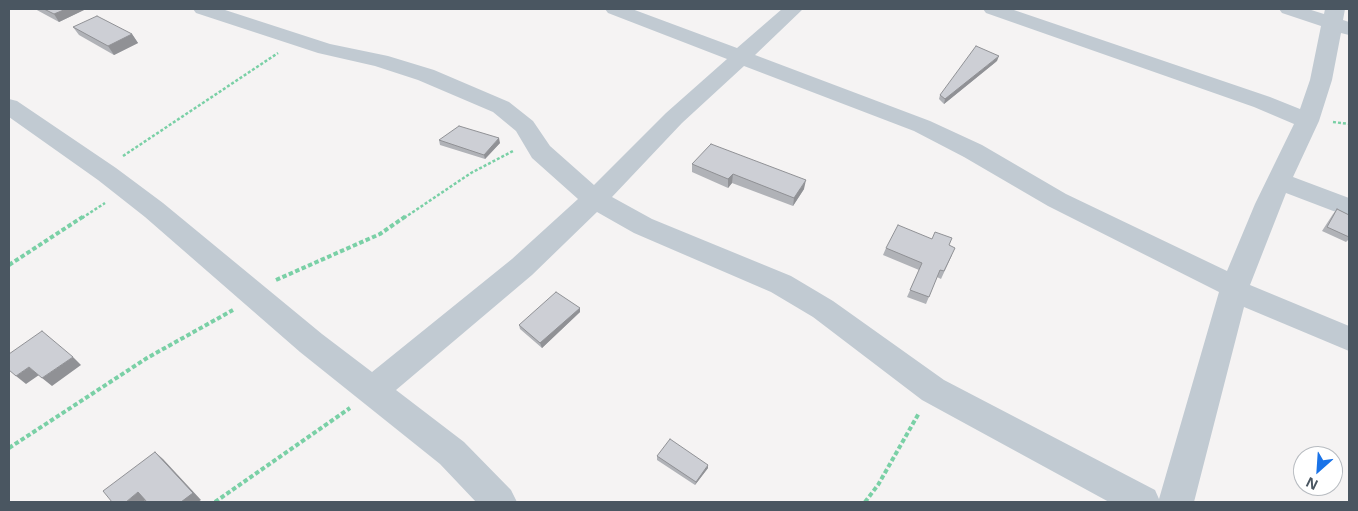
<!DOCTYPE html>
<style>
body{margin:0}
#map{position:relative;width:1358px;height:511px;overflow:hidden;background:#f5f3f3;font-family:"Noto Sans",sans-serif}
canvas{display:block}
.frame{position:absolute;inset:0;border:10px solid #4a5661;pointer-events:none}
.north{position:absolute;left:1293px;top:446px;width:50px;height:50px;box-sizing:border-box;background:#fff;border:1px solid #b7bbc0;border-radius:50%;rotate:206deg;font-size:14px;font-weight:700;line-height:20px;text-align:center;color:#4a5661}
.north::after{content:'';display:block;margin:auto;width:18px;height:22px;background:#1a73e8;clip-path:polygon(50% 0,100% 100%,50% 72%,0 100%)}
</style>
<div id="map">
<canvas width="1358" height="511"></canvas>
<div class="frame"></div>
<div class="north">N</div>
</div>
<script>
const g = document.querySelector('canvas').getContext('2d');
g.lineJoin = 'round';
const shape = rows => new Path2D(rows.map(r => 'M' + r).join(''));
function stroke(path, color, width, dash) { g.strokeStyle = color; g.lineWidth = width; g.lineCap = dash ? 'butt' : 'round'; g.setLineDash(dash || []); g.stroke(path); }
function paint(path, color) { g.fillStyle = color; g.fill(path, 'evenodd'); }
stroke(shape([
 [1333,122,1349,124],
 [123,156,278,53],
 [82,218,105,203],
 [404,218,471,173,513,151]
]), '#7ad0a6', 2.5, [3, 2]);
stroke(shape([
 [9,265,84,216],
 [276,280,380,234,406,216],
 [9,448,147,358,233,310],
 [215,502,350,408],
 [865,502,878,485,919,413]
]), '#7ad0a6', 4, [4.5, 2.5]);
paint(shape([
 [193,9,222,9,330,44,388,56,434,70,509,102,533,121,550,146,594,185,666,113,727,59,608,13,605,9,632,9,737,48,782,9,803,9,755,55,930,121,982,145,1066,194,1227,271,1255,204,1294,124,1254,107,986,13,983,9,1011,9,1270,97,1300,109,1310,80,1321,26,1282,13,1279,9,1308,9,1324,14,1325,9,1345,9,1343,20,1349,22,1349,35,1341,33,1332,80,1319,121,1293,177,1349,198,1349,217,1286,193,1250,285,1349,326,1349,351,1244,307,1194,502,1109,502,922,400,813,317,771,292,634,233,597,212,532,275,396,390,464,442,511,490,517,502,476,502,440,464,300,352,145,217,98,180,9,117,9,99,17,101,116,168,163,203,322,334,372,372,512,259,578,199,532,158,516,131,493,112,418,80,375,66,318,53,196,13,193,9],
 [744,66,914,131,964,157,1048,206,1219,292,1159,499,1155,490,944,380,833,301,791,276,652,219,612,197,682,123,744,66]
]), '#c1cad2');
paint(shape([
 [35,9,84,9,84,10,59,22],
 [73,27,132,34,138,43,114,55,79,35],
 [997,61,944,104,939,99,940,95],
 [439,140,500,143,485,159,440,145],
 [692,164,804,189,793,206,732,183,728,188,692,172],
 [1337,209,1349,215,1349,239,1346,242,1322,231,1333,214],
 [949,245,952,255,941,279,937,277,926,304,907,297,919,270,883,255,886,248],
 [580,308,580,312,542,348,520,329,519,325],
 [657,456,708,468,695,485,657,460]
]), '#b0b2b7');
paint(shape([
 [66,9,84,9,84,10,59,22,54,14],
 [132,34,138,43,114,55,108,46],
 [999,56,997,61,944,104,945,99],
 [499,138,500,143,485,159,484,155],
 [733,174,732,183,728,188,728,179],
 [806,180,804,189,793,206,794,198],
 [580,308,580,312,542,348,540,343],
 [73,357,81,365,52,386,42,378],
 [29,367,39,375,26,384,16,376],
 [155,452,163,459,201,500,198,502,181,502],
 [708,465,708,468,695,485,696,482],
 [138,492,147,499,143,502,126,502]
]), '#909195');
const building = shape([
 [44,9,66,9,54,14,44,9],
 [97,16,132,34,108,46,73,27,97,16],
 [976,46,999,56,945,99,940,95,976,46],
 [459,126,499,138,484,155,439,140,459,126],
 [711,144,806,180,794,198,733,174,728,179,692,164,711,144],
 [1337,209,1349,215,1349,237,1327,227,1337,209],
 [898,225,932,239,935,232,952,238,949,245,955,248,944,271,940,270,929,297,910,290,922,263,886,248,898,225],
 [556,292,580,308,540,343,519,325,556,292],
 [42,331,73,357,42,378,29,367,16,376,9,370,9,354,42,331],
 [670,439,708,465,696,482,657,456,670,439],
 [155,452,193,493,181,502,147,502,138,492,126,502,112,502,103,491,155,452]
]);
paint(building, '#cdcfd5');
stroke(building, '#909195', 1);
</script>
